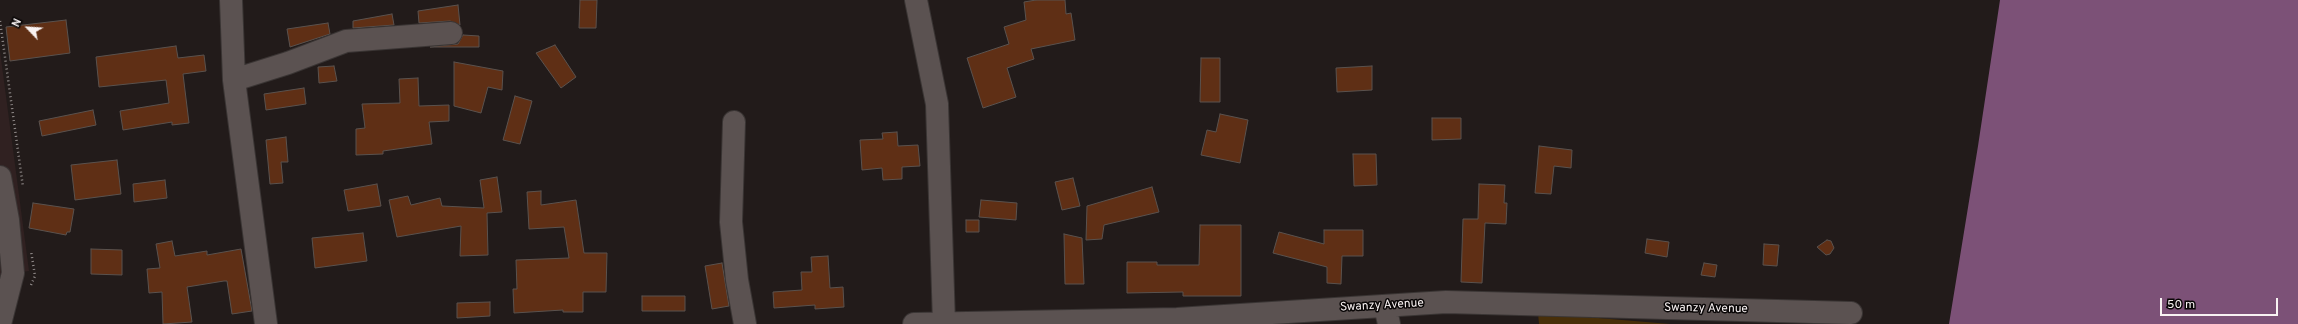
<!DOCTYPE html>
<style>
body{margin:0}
#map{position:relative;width:2298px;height:324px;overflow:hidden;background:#221b1a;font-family:Overpass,sans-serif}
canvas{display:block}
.north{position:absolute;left:8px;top:8px;width:40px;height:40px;-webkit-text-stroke:3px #090606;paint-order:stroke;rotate:295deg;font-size:11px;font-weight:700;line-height:16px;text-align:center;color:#f8f2f2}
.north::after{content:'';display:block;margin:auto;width:14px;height:18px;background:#f8f2f2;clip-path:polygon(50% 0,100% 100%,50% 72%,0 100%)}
.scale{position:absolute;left:2160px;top:298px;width:118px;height:18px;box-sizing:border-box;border:2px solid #f8f2f2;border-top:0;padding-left:5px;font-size:12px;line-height:14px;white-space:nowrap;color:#f8f2f2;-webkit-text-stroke:3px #090606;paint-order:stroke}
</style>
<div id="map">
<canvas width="2298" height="324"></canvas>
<div class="north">N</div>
<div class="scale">50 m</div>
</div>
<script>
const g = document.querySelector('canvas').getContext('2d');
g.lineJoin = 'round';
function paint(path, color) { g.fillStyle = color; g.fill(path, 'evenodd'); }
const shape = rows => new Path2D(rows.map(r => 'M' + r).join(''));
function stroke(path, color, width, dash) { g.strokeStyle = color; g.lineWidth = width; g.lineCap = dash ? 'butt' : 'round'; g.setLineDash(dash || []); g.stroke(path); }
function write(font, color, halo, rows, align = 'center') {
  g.font = font + ' Overpass,sans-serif'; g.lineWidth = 3; g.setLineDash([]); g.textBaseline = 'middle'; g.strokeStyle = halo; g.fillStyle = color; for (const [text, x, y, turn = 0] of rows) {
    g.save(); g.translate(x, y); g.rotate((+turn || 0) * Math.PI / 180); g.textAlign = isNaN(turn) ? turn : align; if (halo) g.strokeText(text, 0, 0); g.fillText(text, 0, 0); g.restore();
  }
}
paint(shape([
 [0,51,29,271,0,275]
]), '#302121');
paint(shape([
 [1538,313,1670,324,1539,324]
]), '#482f09');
paint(shape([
 [2000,0,2298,0,2298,324,1949,324,1978,146]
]), '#7c5177');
const building = shape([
 [580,0,597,0,596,28,579,28,580,0],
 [1036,0,1065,0,1066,14,1071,13,1075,40,1031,49,1034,59,1007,68,1016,97,983,108,967,58,1009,44,1004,27,1026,20,1024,2,1036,0],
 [458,5,460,25,450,21,419,23,418,11,458,5],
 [392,14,394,25,353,28,353,21,392,14],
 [66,20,70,53,10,61,6,27,66,20],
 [328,23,330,34,290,47,287,29,328,23],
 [463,35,479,36,479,47,430,47,458,44,463,35],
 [555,45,576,77,561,88,536,53,555,45],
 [176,46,178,58,204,55,206,71,183,74,189,123,172,125,172,122,123,130,120,111,169,103,166,80,99,87,96,57,176,46],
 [1201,58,1220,58,1220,102,1200,102,1201,58],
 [454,62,503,71,502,90,488,87,481,113,454,106,454,62],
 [334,66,337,81,319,83,318,67,334,66],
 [1372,66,1372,90,1337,92,1336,68,1372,66],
 [418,78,419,106,449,105,449,121,429,122,432,144,383,151,383,154,356,155,356,129,365,128,362,104,400,103,399,79,418,78],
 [304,88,306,104,266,110,264,94,304,88],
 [515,96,532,101,520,144,503,140,515,96],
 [93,110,96,125,42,136,39,121,93,110],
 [1220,114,1248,120,1240,163,1201,155,1207,130,1216,132,1220,114],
 [1432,118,1461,118,1461,139,1432,140,1432,118],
 [897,132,898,146,918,145,920,166,902,167,902,179,883,180,882,168,862,170,860,140,883,139,882,133,897,132],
 [286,137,288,162,281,162,283,183,270,184,266,140,286,137],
 [1539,146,1572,150,1571,168,1554,166,1551,194,1535,193,1539,146],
 [1353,154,1376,154,1377,185,1354,186,1353,154],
 [117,160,121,194,75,200,71,165,117,160],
 [497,177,502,212,487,213,488,255,460,256,461,226,397,237,389,200,408,196,411,205,440,198,442,206,484,208,480,180,497,177],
 [1073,178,1080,206,1062,210,1055,182,1073,178],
 [165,180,167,198,134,202,133,184,165,180],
 [377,184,381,206,348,211,344,190,377,184],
 [1479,184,1505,185,1504,203,1507,203,1506,224,1485,223,1482,283,1461,282,1463,219,1478,219,1479,184],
 [1152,187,1159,212,1104,225,1102,239,1086,240,1087,206,1152,187],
 [541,191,541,205,576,200,584,253,607,253,606,292,583,292,583,312,563,312,563,310,514,313,513,289,517,289,516,260,569,258,564,227,529,229,527,192,541,191],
 [981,200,1017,203,1016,220,979,217,981,200],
 [33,203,74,209,70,232,67,232,66,235,29,228,33,203],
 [966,220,979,220,979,232,966,232,966,220],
 [1200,225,1241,225,1241,296,1183,296,1183,292,1127,293,1127,262,1157,262,1157,265,1199,265,1200,225],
 [1324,230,1363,230,1363,256,1342,256,1341,284,1327,283,1327,267,1273,253,1279,232,1324,244,1324,230],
 [363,233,367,261,315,268,312,238,363,233],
 [1064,234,1082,238,1084,284,1065,284,1064,234],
 [1647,239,1669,242,1667,257,1645,253,1647,239],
 [1827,240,1831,241,1834,248,1830,254,1826,255,1817,247,1827,240],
 [172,241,175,256,207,251,207,255,241,249,252,311,232,314,227,281,224,281,187,287,192,322,163,324,162,292,149,293,147,269,160,268,156,244,172,241],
 [1764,244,1779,245,1777,266,1763,265,1764,244],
 [91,249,122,250,122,275,91,274,91,249],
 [828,256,830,288,843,287,844,307,815,309,815,305,774,308,773,292,802,290,801,272,812,272,811,257,828,256],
 [722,263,729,306,712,309,705,266,722,263],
 [1704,263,1717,265,1715,277,1701,275,1704,263],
 [642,296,685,296,685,311,642,311,642,296],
 [490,302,490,316,457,318,457,303,490,302]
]);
paint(building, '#5f2f15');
stroke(building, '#5a524e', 1);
const minor = shape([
 [231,0,234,80,266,324],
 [916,0,937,104,944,323],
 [234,80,288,63,346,41,451,33],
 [734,122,731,222,737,280,745,324],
 [0,177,8,220,13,273,0,324],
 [1385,306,1389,324],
 [914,324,1177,319,1446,302,1851,313]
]);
stroke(minor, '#3a3534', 24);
stroke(shape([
 [0,21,23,187],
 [31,285,35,276,31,251]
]), '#938d8c', 2.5, [1, 3]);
stroke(minor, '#5b5251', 22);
write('12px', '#f8f2f2', '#090606', [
 ["Swanzy Avenue",1382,306,-3],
 ["Swanzy Avenue",1706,309,1]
]);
</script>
